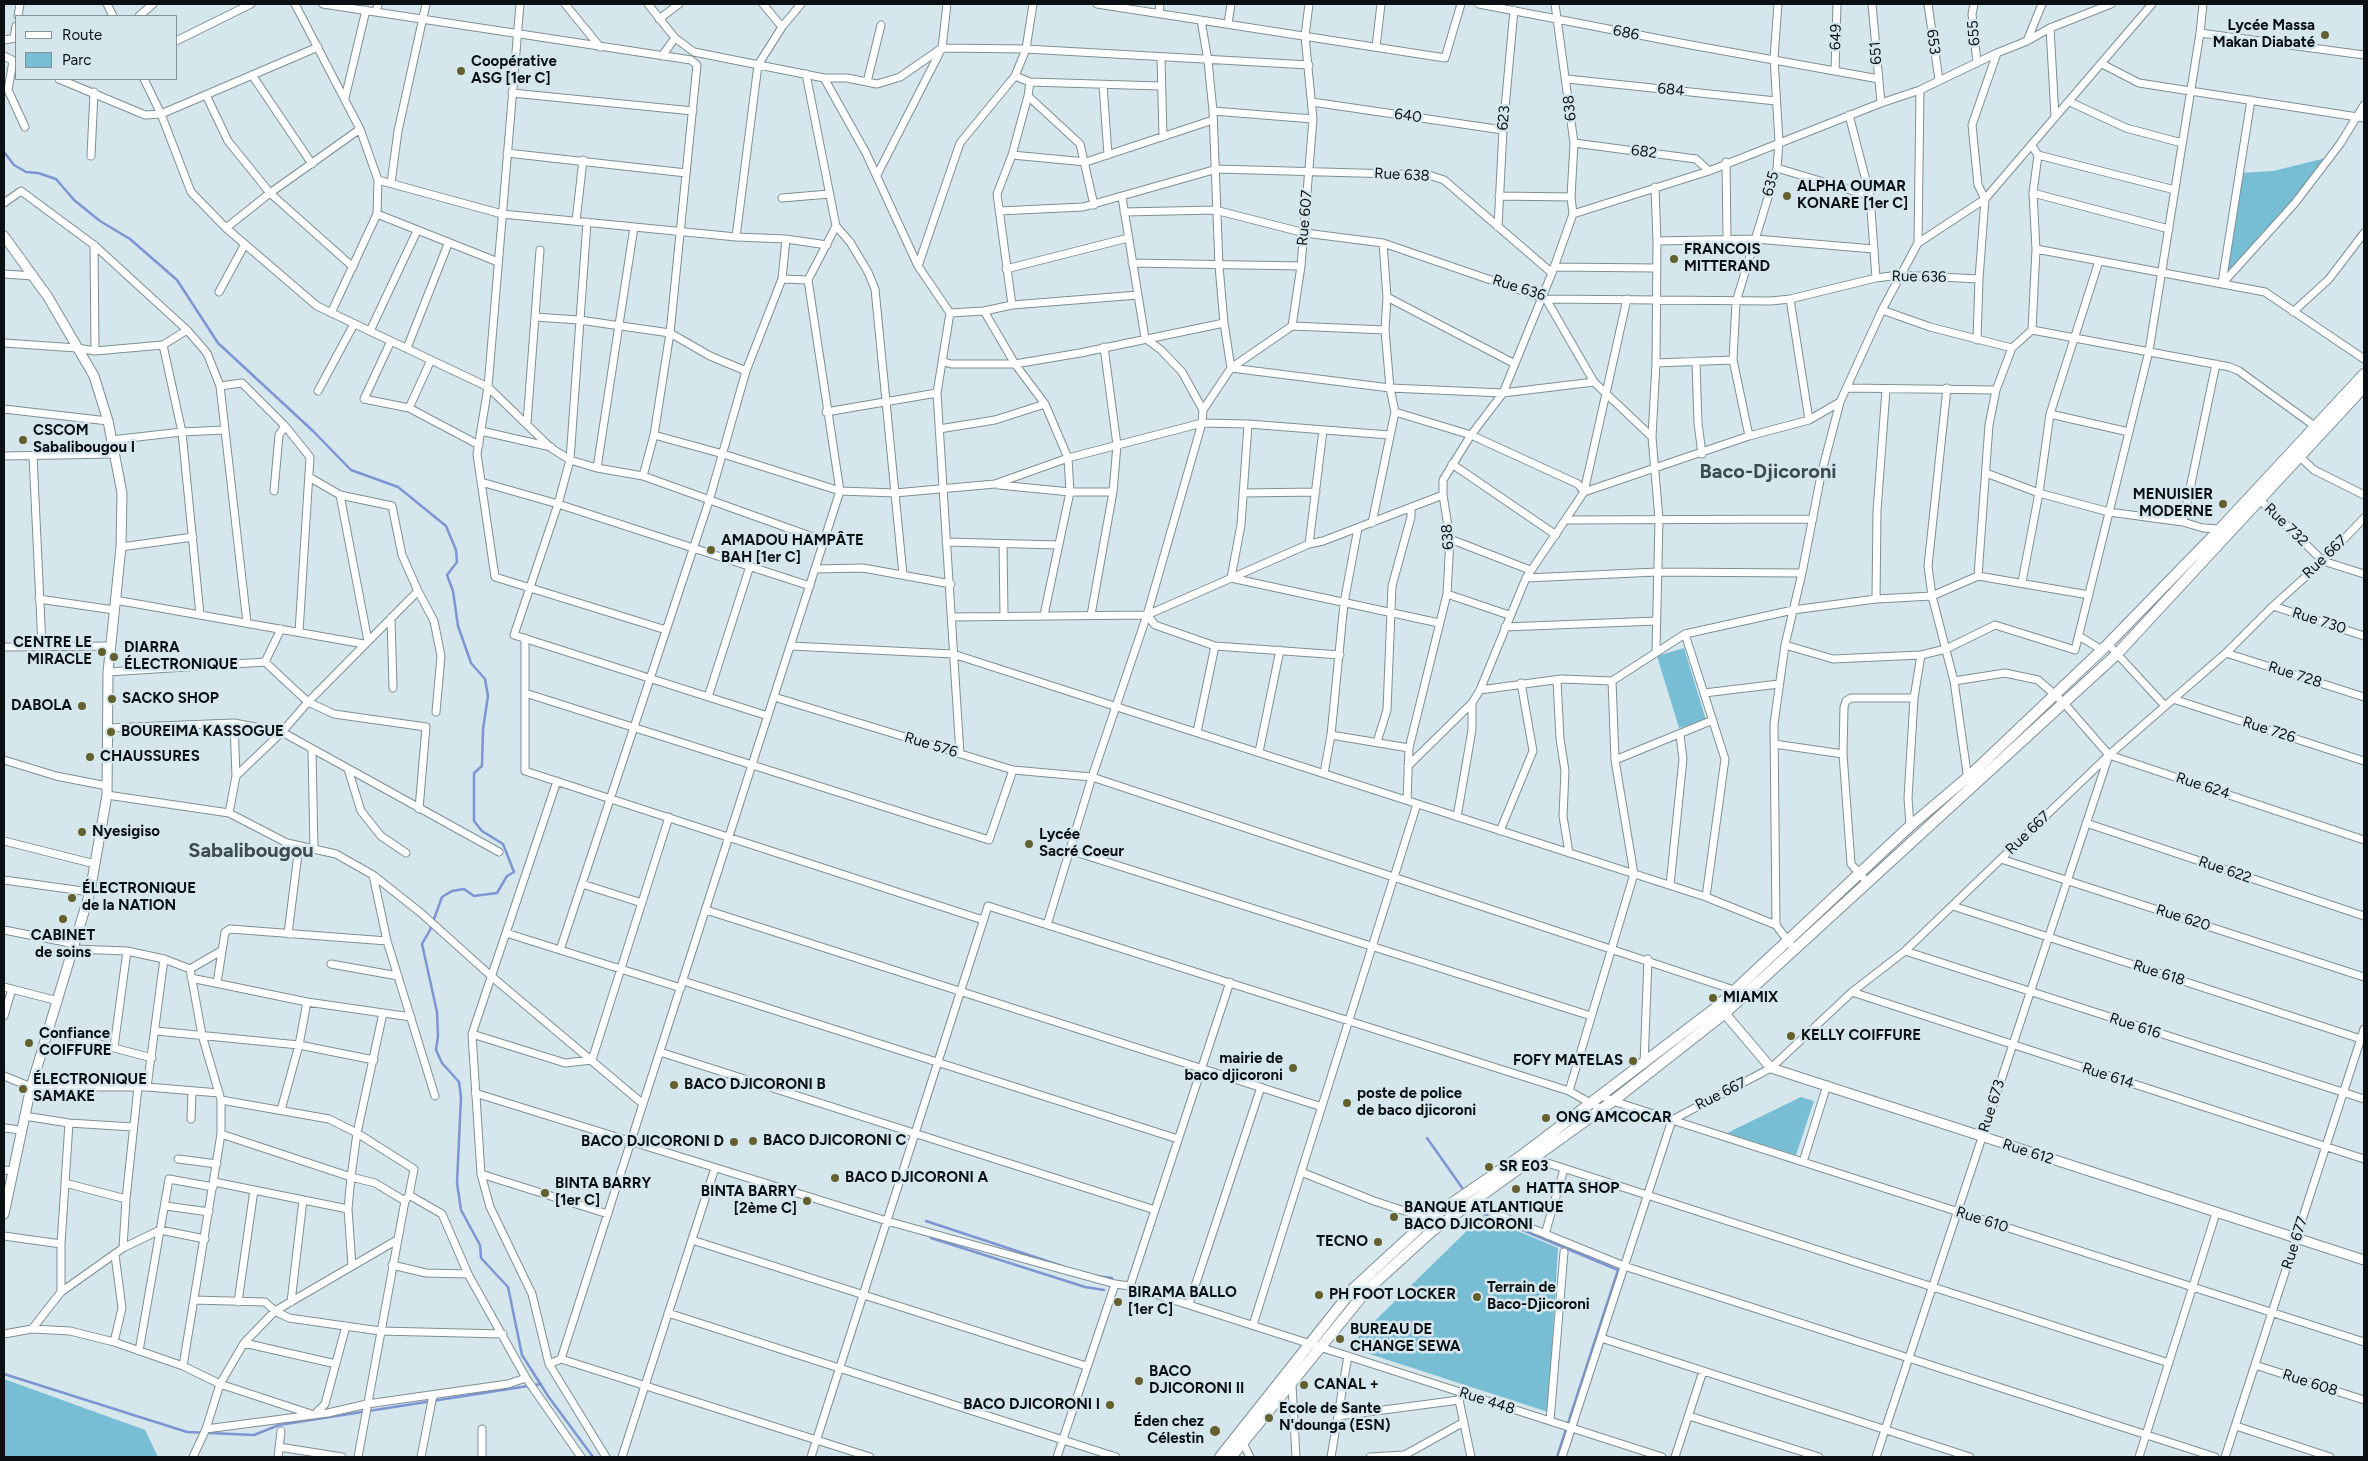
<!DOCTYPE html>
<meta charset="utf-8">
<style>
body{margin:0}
#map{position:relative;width:2368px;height:1461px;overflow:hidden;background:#d5e7ed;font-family:Figtree,sans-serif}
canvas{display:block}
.frame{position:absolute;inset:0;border:5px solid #0b1113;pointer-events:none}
.legend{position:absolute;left:15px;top:15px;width:162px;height:65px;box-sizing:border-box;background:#d5e7ed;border:1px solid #849196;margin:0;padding:6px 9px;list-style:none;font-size:15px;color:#0b1113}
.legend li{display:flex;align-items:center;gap:10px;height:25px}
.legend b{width:25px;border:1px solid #849196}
</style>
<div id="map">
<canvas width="2368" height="1461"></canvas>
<div class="frame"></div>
<ul class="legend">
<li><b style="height:6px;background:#fff"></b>Route</li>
<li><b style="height:14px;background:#77bdd4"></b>Parc</li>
</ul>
</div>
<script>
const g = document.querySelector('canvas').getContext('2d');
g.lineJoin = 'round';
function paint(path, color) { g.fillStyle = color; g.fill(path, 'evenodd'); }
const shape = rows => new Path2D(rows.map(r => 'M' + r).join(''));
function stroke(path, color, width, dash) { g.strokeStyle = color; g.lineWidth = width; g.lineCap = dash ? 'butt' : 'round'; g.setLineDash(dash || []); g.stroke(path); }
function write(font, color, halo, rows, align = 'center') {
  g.font = font + ' Figtree,sans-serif'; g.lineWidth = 5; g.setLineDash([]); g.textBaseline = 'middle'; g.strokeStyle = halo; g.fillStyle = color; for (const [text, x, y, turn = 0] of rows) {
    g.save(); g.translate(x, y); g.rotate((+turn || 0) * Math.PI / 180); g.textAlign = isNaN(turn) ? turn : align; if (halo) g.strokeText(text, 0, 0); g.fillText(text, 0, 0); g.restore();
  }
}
paint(shape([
 [2330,157,2222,284,2240,173,2273,171],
 [1684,648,1706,720,1679,728,1657,656],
 [1801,1097,1814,1101,1796,1155,1727,1133],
 [1482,1216,1558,1248,1548,1412,1348,1347],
 [4,1379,145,1430,158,1457,4,1457]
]), '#77bdd4');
stroke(shape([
 [4,152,14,165,26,172,38,173,56,179,74,200,100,221,130,239,177,280,218,343,313,431,351,470,398,487,446,526,456,550,457,562,447,575,453,591,458,626,471,663,485,679,488,696,483,729,482,766,474,773,474,821,482,831,503,844,514,872,507,876,497,893,474,896,464,889,452,891,442,897,430,930,422,944,437,1012,438,1036,436,1050,442,1063,459,1082,461,1097,457,1183,461,1210,480,1245,481,1258,508,1287,522,1355,548,1396,593,1457],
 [1427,1138,1463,1189],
 [1476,1204,1484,1214,1618,1270,1557,1457],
 [926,1221,1062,1266],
 [931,1238,1085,1287,1104,1290],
 [1096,1276,1112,1278],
 [4,1374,187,1432,254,1435,279,1425,541,1384]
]), '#7d95d3', 2.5);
const street = shape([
 [107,4,113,16],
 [295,4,360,129,378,180,377,214,331,313],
 [323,4,691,60,697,65,670,333,654,435,643,476],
 [520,4,488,387,477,454,495,577,666,630],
 [565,4,600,47],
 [648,4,675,38,694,52,824,78,866,153,918,266,950,313,937,393,960,754],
 [763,4,782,27],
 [801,4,782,27,758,65,736,237,786,239,827,245],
 [1097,4,1445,58,1461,4],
 [1479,4,1691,45,1879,79],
 [1872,4,1881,103],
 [1928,4,1939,80],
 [1974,4,1972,14,1977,63],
 [376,12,378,4],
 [1159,13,1160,4],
 [18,16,20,4],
 [139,16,153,4],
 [659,19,679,4],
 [1201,20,1208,61,1213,111,1219,266,1224,323,1231,368],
 [1228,24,1231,4],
 [2050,28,2055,117],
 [2200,33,2364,55],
 [14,38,16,26],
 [4,40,16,38],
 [176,41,251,4],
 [2027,41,2042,4],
 [1376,47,1381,4],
 [4,56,16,62],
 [662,56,675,38],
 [1161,58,1163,137],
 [13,61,8,90,25,127],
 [2102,64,2139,83,2364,118],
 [1835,71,1837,4],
 [252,75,312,164],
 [1015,76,1030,82,1028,96,1080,144,1094,205],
 [824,78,847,78,877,84,900,77,942,48,947,4],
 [59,79,145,115,161,114,318,47],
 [144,79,161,114,191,192,226,228,317,306,488,387,551,448,570,460,597,468,643,476,824,541],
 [1567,79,1776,101],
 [867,82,881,25],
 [1030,82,1160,86],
 [1103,85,1108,155],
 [512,93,693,111],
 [206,95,228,141,270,193,353,267],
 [345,98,366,10],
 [1312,102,1503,130],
 [2070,102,2126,128,2182,143],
 [1213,111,1313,119],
 [1849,115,1870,196,1876,278],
 [1574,143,1696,159,1709,171],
 [507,153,686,173],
 [1012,155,1086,162,1213,120],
 [2038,155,2175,190],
 [91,156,94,92],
 [1726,162,1727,238],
 [1777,168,1870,196],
 [877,175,942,48,1026,49,1309,65],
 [378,180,502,214,736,237],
 [391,183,398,131,426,4],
 [1655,187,1657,241,1656,363,1652,437,1659,519,1656,651],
 [2033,193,2169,229],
 [1499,196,1571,197],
 [1122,197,1145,338,1161,350,1182,372,1203,410],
 [782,198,829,194],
 [4,203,21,191,94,245,187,330,207,353,220,386,247,623],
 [999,211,1083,207,1217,169,1429,175,1444,180,1552,273],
 [1124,212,1215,210,1305,233,1383,243,1546,299,1771,301,1790,299,1876,278,1899,275,1979,279],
 [377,214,498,262],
 [1573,214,1709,171,1881,103,1920,90,1997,53,2027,41,2050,28,2111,4],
 [576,221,583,160],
 [587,222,570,460,558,504,514,635,768,716],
 [836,226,850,242,868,272,875,289,903,575],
 [1498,227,1503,130,1514,10],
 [226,228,270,193,360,129],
 [1657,241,1755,239,1874,249],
 [1918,243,1920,90],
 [94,245,95,351],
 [2036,249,2265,292,2364,359],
 [1132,263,1301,266],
 [918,266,960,143,1015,76,1026,49,1033,4],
 [1554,267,1656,268],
 [1006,269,1128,238],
 [4,274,34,276],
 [782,279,808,280],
 [2222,283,2251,100],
 [2222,284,2295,203,2340,144,2364,105],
 [219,292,245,244],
 [1387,297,1515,364],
 [1546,299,1594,382,1652,437],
 [1790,299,1809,420],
 [1012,305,997,194,1012,155,1028,96],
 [984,311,1015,364,1045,404,1068,458,1070,492,1044,615],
 [2293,312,2329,279,2364,233],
 [950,313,984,311,1012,305,1138,295],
 [535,317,579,320,670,333,710,356,746,371],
 [1292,326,1385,330],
 [2032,330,2230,367,2239,371,2316,427],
 [370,331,417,231],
 [1977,340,1979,279,1985,199,1978,185,1972,125,1997,53],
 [391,341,364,399,409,408,479,445],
 [4,343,77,348,95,351,163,345,187,330],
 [163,345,182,432,200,615],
 [407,348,448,244],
 [2012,348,1930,327,1882,310,1918,243,1985,199,2152,4],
 [1696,361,1698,423,1702,454],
 [944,362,951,364,1015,364,1080,353,1224,323],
 [1656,363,1733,360],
 [1231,368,1390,388,1503,393,1594,382],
 [220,386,242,383,285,426,310,457,299,632],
 [1847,388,1996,390],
 [1947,388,1928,566,1932,596,1954,681,1968,780],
 [318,391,354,324],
 [409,408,431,360],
 [4,409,108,421],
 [826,412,937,393],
 [1395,412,1471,435,1578,484,1584,492,1749,436,1809,420,1840,402],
 [2050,414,2129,432],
 [527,423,540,250],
 [1248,424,1241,525,1231,578,1439,623],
 [939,429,995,420,1045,404],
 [481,431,551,447],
 [654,435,723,454,840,491,895,493,995,484,1068,458,1202,423,1248,424,1389,435],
 [1749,436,1733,360,1736,302,1777,168,1779,142,1774,58,1778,4],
 [111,440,182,432,224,430],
 [4,456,114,454],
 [33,456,42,646],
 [2300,457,2314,470,2364,495],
 [1452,464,1556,535],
 [597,468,634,227],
 [1986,473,2039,493,2109,512,2183,522,2203,528,2220,529],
 [309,477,340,495,392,506,402,555,418,591,434,621,441,656,436,712],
 [481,482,558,504,810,586],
 [999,485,1070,492,1113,492],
 [274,491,279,435,285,426],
 [1243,493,1316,492],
 [340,495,368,641],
 [2261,501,2323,561,2364,574],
 [1567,520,1813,519],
 [2183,522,2216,364],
 [1372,523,1395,412,1390,388,1385,330,1387,297,1383,243],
 [1450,539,1530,570],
 [946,542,1058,545],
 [1003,544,1004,616],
 [1309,544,1323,430],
 [121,547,193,537],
 [815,569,863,568,951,584],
 [1802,573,1821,475,1840,402,1882,310],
 [1978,576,2089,595],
 [1526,578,1657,572,1802,573,1785,645,1774,724,1776,925],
 [2022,582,2039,493,2050,414,2099,261],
 [1447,594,1509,615],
 [39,599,114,610],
 [1876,599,1877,511,1886,390],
 [115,600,364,644],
 [2273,606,2364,636],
 [1091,615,1113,492,1117,445,1104,347],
 [1147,615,1155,625,1215,646,1197,732],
 [952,617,1147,615,1309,544,1323,541,1443,495],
 [391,618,393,688],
 [1505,627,1656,621],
 [1685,634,1793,610,1876,599,1932,596,1978,576,1989,425,1996,390,2012,348,2032,330,2036,249,2033,193,2038,155,2032,146],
 [2079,636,2102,650],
 [525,638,525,771,983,920],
 [2108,644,2165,706],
 [1785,645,1833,659,1921,655,1946,649,1995,625,2075,650,2149,351,2200,33,2203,4],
 [791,646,953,654,1706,897,1776,925,1790,944],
 [1215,646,1340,655],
 [4,647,109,646],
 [2226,653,2364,697],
 [265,662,281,629],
 [108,672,265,662,308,702,334,714,426,727,419,809],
 [1557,680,1560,739,1565,771,1563,816,1569,853],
 [1954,681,2005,673,2038,680,2063,702,2109,755,2364,840],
 [1480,690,1561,679,1612,681,1685,634,1725,759,1706,897],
 [525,693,989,840,1013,770],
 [1704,693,1779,684],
 [708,697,750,566],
 [774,697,1013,770,1092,777,1737,991],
 [2173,699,2364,761],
 [234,723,236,776],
 [108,728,234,723,282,732,499,852],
 [1331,735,1409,748],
 [1377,742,1387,710,1392,586,1411,517,1411,508],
 [1774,744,1843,754],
 [312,751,314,848],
 [1259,752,1280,650],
 [4,760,56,776,107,786],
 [1615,760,1713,720],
 [1408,766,1472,703,1480,690,1526,578,1584,492,1627,299],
 [348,769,361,811,381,836,406,853],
 [1324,773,1331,735,1344,603,1358,528],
 [557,781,472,1034,481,1174,490,1207,532,1294,549,1364,606,1457],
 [107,795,229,813,287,843,336,854,373,875,421,913,491,976,643,1104],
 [1407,800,1409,748,1447,594,1450,539,1443,495,1443,480,1471,435,1503,393,1552,273,1573,214,1571,197,1574,143,1555,4],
 [229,813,236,776,282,732,308,702,418,591],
 [1457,817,1472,730,1472,703],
 [2086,823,2364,916],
 [1910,826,1908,798,1914,698,1921,655],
 [1500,831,1533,751,1521,683],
 [4,841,95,864],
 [1069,850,1591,1016],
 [2001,859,2364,977],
 [373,875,387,941],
 [4,880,90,892],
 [1867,882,1851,864,1843,754,1844,707,1846,701,1851,698,1914,698],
 [582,884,642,903],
 [1670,885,1683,759,1680,735],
 [1953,906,2364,1040],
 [706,910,1322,1107],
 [1047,925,1092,777,1147,615,1202,423,1203,410,1231,368,1292,326,1301,266,1313,119,1305,36,1309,4],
 [4,930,75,944],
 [506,933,681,988],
 [288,934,299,846],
 [74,949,127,951,164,959,190,969,221,951],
 [560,950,709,501,746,371,782,279,786,239],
 [1905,951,2364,1099],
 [331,964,398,976],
 [191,978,307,1002,411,1017],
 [683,981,1178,1139],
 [217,983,225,932,230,929,387,941,435,1096],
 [4,987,58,1001],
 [1852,992,2364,1159],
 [307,1002,299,1045,374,1060],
 [4,1016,12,989],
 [50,1031,152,1058],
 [156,1031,299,1045,281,1110],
 [472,1034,565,1063,592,1060,669,817],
 [114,1047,127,951],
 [660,1052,1155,1210],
 [1644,1064,1648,959],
 [4,1076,31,1087,147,1087,219,1093],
 [147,1087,164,959],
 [1569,1091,1634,874,1615,760,1612,681],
 [475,1093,887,1221,1115,1284,1130,1286,1662,1457],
 [1600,1095,1613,1101,2364,1342],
 [221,1100,329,1119,357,1133,414,1169,409,1195,405,1201,358,1457],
 [24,1116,69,1123,133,1127],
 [191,1119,192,1091],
 [4,1128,21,1130],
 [221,1134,351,1177,375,1183,405,1201],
 [1532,1158,2169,1363],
 [178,1159,217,1164],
 [1803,1162,1827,1085],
 [4,1170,12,1171],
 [1301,1172,1374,1201,1429,1219],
 [481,1174,608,1214],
 [214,1182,348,1209],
 [65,1183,126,1199],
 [409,1195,442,1214,468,1274,526,1378,581,1457],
 [1479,1197,1491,1212,1624,1266,2215,1457],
 [166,1206,209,1212],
 [1545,1234,1564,1169],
 [4,1236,61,1244],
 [692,1240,1086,1366],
 [123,1248,126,1199,138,1087],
 [392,1265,426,1273,468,1274],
 [352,1266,348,1209,351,1177,357,1133,383,1013],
 [1130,1286,1230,982],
 [61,1292,61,1244,69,1123],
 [194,1300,265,1302,275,1311,289,1318,380,1331,503,1334],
 [238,1302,254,1190],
 [291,1302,303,1200],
 [1189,1304,1261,1087],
 [668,1313,1116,1457],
 [1253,1325,1417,804],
 [32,1329,70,1331,114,1342,183,1366,220,1384,314,1415,325,1404,346,1326],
 [4,1334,32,1329,61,1292,123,1248,160,1230,205,1239],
 [1601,1338,1970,1457],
 [114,1342,122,1308,115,1255],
 [244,1343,336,1364],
 [139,1351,169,1179,213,1187],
 [561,1359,840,491,808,280,836,226,806,74],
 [549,1364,561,1359,870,1457],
 [2255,1365,2364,1400],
 [183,1366,221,1134,221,1100,202,1035,190,969],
 [1292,1385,1296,1457],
 [1460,1397,1459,1400,1471,1457],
 [1338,1416,1459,1400],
 [1689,1416,1819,1457],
 [1550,1421,1564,1252],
 [2236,1426,2330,1457],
 [206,1429,328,1413,367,1404,508,1384,526,1378],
 [482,1429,482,1457],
 [1242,1441,1250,1457],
 [279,1447,342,1457],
 [193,1457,206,1429,220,1384,244,1343,275,1311,397,1240],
 [278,1457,281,1431],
 [421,1457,433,1395],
 [622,1457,715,1168],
 [811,1457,988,906,1569,1091,1601,1109],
 [1057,1457,1115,1284],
 [1331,1457,1348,1356],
 [1370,1457,1404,1455],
 [1401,1457,1464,1422],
 [1562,1457,1672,1120,1771,1068,1852,992,1905,951,2109,755,2226,653,2273,606,2323,561,2364,518],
 [1675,1457,1703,1371],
 [1876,1457,2108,758],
 [2139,1457,2216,1213],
 [2225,1457,2364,1029]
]);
const secondary = shape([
 [4,236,48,297,94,376,108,421,122,493,121,547,108,672,107,795,90,892,31,1087,4,1214],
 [1720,1008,1771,1068,2364,1260]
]);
const primary = shape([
 [1220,1457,1354,1288,1429,1219,1521,1156,1718,1006,1910,826,1968,777,2108,644,2220,529,2364,374],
 [1231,1457,1367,1290,1432,1231,1613,1101,1725,1013,2117,654,2364,387]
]);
stroke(street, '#7e8f94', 9);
stroke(secondary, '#7e8f94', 11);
stroke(primary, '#7e8f94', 12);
stroke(street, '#fff', 7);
stroke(secondary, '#fff', 9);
stroke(primary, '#fff', 10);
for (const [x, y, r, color] of [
 [2325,35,5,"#64602d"],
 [461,71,5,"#64602d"],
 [1787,196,5,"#64602d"],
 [1674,259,5,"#64602d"],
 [23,440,5,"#64602d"],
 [2223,504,5,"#64602d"],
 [711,550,5,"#64602d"],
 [102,652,5,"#64602d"],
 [114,657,5,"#64602d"],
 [112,699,5,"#64602d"],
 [82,706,5,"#64602d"],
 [111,732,5,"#64602d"],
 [90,757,5,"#64602d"],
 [82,832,5,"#64602d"],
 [1029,844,5,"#64602d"],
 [72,898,5,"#64602d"],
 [63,919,5,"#64602d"],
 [1713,998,5,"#64602d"],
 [1791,1036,5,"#64602d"],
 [29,1043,5,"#64602d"],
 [1633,1061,5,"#64602d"],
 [1293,1068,5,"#64602d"],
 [674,1085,5,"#64602d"],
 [23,1089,5,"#64602d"],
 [1347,1103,5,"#64602d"],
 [1546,1118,5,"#64602d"],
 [753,1141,5,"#64602d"],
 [734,1142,5,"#64602d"],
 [1489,1167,5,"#64602d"],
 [835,1178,5,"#64602d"],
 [1516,1189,5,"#64602d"],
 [545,1193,5,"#64602d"],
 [807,1201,5,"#64602d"],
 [1394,1217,5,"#64602d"],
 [1378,1242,5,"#64602d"],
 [1319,1295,5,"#64602d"],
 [1477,1297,5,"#64602d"],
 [1118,1302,5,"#64602d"],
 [1340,1339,5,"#64602d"],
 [1139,1381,5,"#64602d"],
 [1304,1385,5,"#64602d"],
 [1110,1405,5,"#64602d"],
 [1269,1418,5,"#64602d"],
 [1215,1431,6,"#64602d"]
]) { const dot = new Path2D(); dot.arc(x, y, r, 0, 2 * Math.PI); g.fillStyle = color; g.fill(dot); stroke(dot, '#d5e7ed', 2); }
write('bold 15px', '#0b1113', '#d5e7ed', [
 ["Lycée Massa",2315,26,"right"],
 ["Makan Diabaté",2315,43,"right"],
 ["Coopérative",471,62],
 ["ASG [1er C]",471,79],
 ["ALPHA OUMAR",1797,187],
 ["KONARE [1er C]",1797,204],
 ["FRANCOIS",1684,250],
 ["MITTERAND",1684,267],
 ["CSCOM",33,431],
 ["Sabalibougou I",33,448],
 ["MENUISIER",2213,495,"right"],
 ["MODERNE",2213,512,"right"],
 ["AMADOU HAMPÂTE",721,541],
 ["BAH [1er C]",721,558],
 ["CENTRE LE",92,643,"right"],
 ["MIRACLE",92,660,"right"],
 ["DIARRA",124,648],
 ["ÉLECTRONIQUE",124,665],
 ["SACKO SHOP",122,699],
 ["DABOLA",72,706,"right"],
 ["BOUREIMA KASSOGUE",121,732],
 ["CHAUSSURES",100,757],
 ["Nyesigiso",92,832],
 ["Lycée",1039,835],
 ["Sacré Coeur",1039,852],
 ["ÉLECTRONIQUE",82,889],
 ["de la NATION",82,906],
 ["CABINET",63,936,"center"],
 ["de soins",63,953,"center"],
 ["MIAMIX",1723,998],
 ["Confiance",39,1034],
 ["COIFFURE",39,1051],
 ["KELLY COIFFURE",1801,1036],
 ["mairie de",1283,1059,"right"],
 ["baco djicoroni",1283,1076,"right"],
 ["FOFY MATELAS",1623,1061,"right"],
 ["ÉLECTRONIQUE",33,1080],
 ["SAMAKE",33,1097],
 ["BACO DJICORONI B",684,1085],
 ["poste de police",1357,1094],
 ["de baco djicoroni",1357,1111],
 ["ONG AMCOCAR",1556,1118],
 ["BACO DJICORONI C",763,1141],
 ["BACO DJICORONI D",724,1142,"right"],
 ["SR E03",1499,1167],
 ["BACO DJICORONI A",845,1178],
 ["BINTA BARRY",555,1184],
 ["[1er C]",555,1201],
 ["HATTA SHOP",1526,1189],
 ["BINTA BARRY",797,1192,"right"],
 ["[2ème C]",797,1209,"right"],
 ["BANQUE ATLANTIQUE",1404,1208],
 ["BACO DJICORONI",1404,1225],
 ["TECNO",1368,1242,"right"],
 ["Terrain de",1487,1288],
 ["Baco-Djicoroni",1487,1305],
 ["BIRAMA BALLO",1128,1293],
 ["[1er C]",1128,1310],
 ["PH FOOT LOCKER",1329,1295],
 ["BUREAU DE",1350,1330],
 ["CHANGE SEWA",1350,1347],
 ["BACO",1149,1372],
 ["DJICORONI II",1149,1389],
 ["CANAL +",1314,1385],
 ["BACO DJICORONI I",1100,1405,"right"],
 ["Ecole de Sante",1279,1409],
 ["N'dounga (ESN)",1279,1426],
 ["Éden chez",1204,1422,"right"],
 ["Célestin",1204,1439,"right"]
], 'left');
write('15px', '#0b1113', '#d5e7ed', [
 ["686",1626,33,11],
 ["655",1974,33,-95],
 ["649",1836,37,-88],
 ["653",1933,42,82],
 ["651",1876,53,-95],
 ["684",1671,90,6],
 ["638",1570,108,-96],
 ["640",1408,116,8],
 ["623",1504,118,-85],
 ["682",1644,152,7],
 ["Rue 638",1402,175,3],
 ["635",1771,184,-74],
 ["Rue 607",1305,218,-85],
 ["Rue 636",1919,277,1],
 ["Rue 636",1519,288,18],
 ["Rue 732",2286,525,44],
 ["638",1448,537,-94],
 ["Rue 667",2325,557,-44],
 ["Rue 730",2319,621,18],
 ["Rue 728",2295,675,18],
 ["Rue 726",2269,730,18],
 ["Rue 576",931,745,17],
 ["Rue 624",2203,786,18],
 ["Rue 667",2028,833,-44],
 ["Rue 622",2225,870,19],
 ["Rue 620",2183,918,18],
 ["Rue 618",2159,973,18],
 ["Rue 616",2135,1026,18],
 ["Rue 614",2108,1076,18],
 ["Rue 667",1721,1094,-27],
 ["Rue 673",1992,1106,-72],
 ["Rue 612",2028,1152,18],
 ["Rue 610",1982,1220,18],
 ["Rue 677",2295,1243,-72],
 ["Rue 608",2310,1383,18],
 ["Rue 448",1487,1401,18]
]);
write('bold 20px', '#3c4b50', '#d5e7ed', [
 ["Baco-Djicoroni",1768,472],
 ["Sabalibougou",251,851]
]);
</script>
